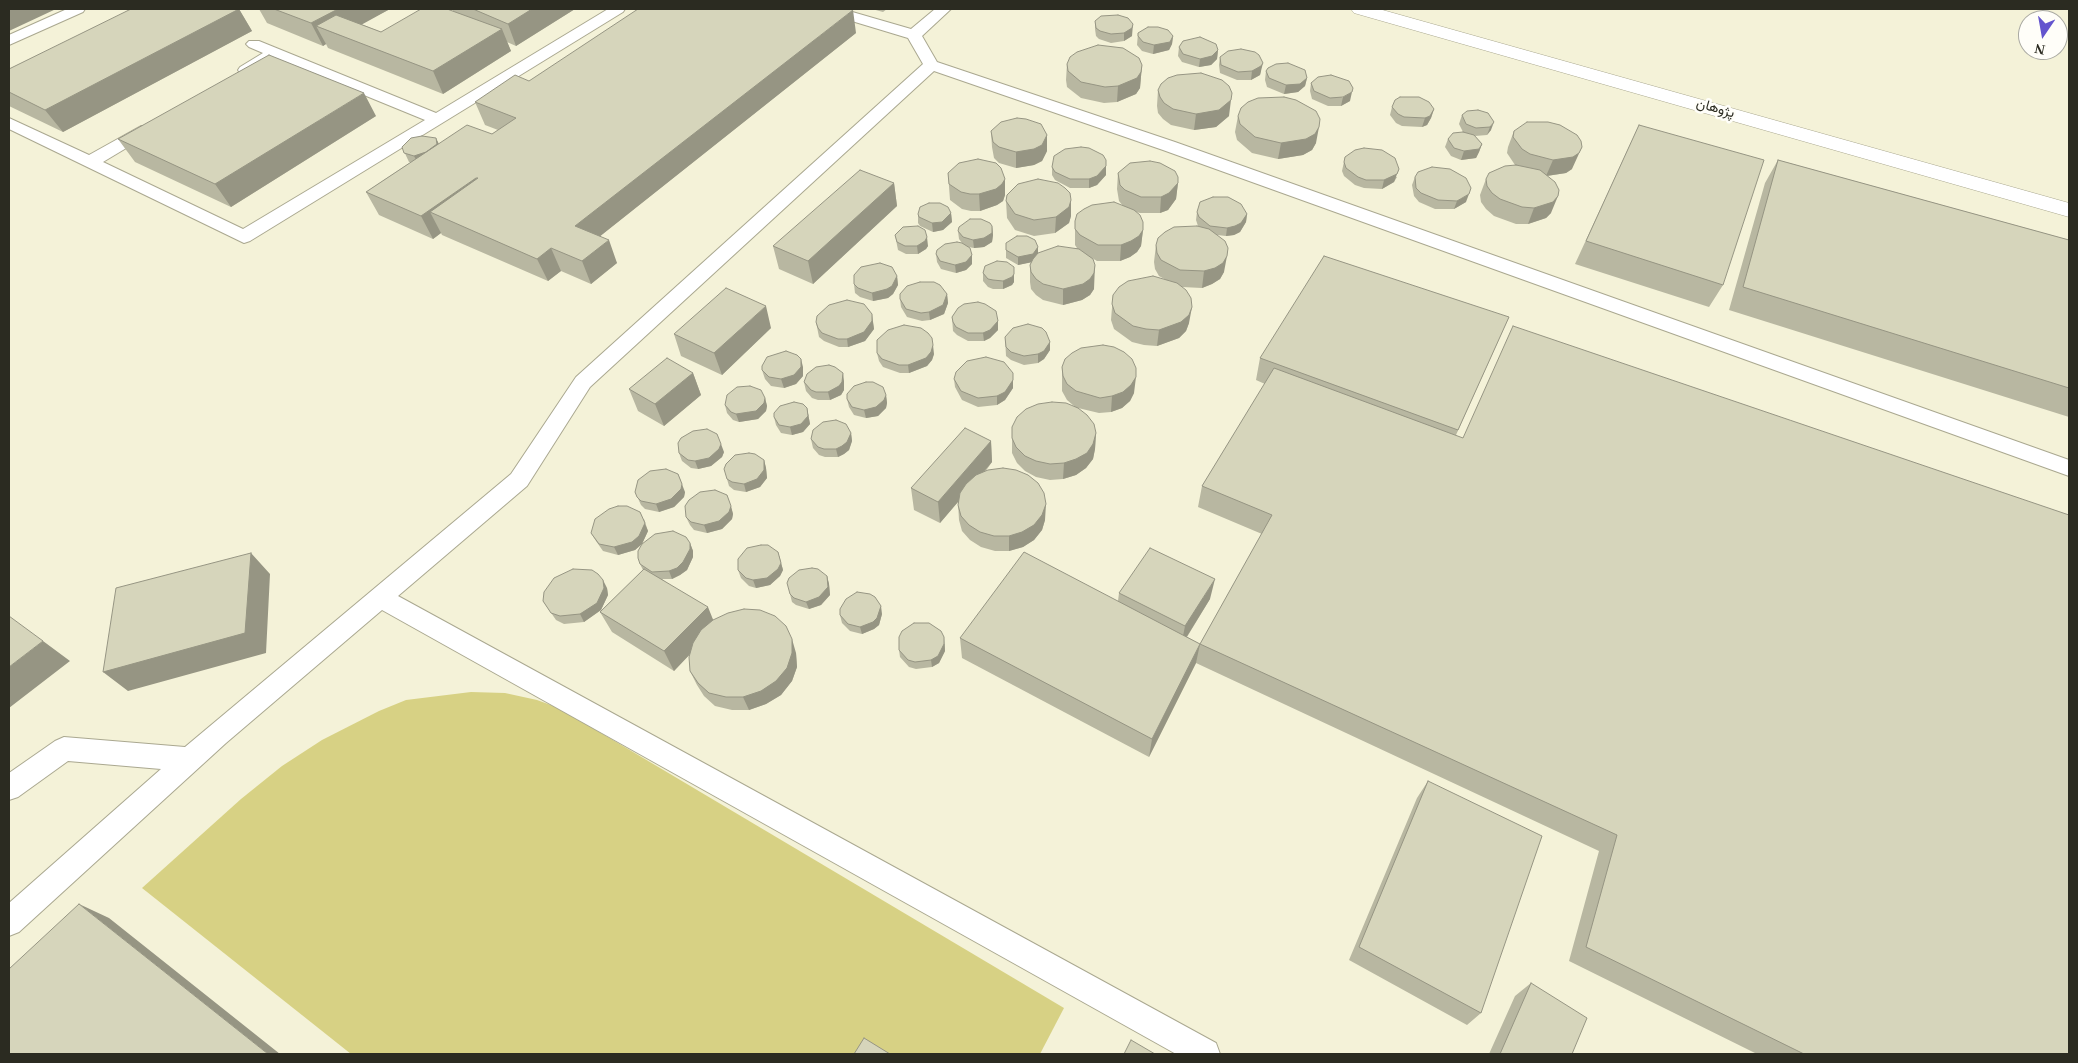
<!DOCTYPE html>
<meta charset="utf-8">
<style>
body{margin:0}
#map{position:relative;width:2078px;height:1063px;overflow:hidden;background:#f4f2d8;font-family:Georgia,serif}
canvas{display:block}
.frame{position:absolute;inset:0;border:10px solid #2b2b21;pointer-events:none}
.north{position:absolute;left:2018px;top:10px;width:50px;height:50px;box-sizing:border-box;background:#fffef9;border:1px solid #aaaaa3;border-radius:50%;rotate:192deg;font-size:14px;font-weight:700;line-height:20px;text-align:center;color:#2b2b21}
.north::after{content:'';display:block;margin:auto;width:18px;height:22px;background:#6455ce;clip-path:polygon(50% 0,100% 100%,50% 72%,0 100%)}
</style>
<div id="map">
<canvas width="2078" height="1063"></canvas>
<div class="frame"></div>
<div class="north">N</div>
</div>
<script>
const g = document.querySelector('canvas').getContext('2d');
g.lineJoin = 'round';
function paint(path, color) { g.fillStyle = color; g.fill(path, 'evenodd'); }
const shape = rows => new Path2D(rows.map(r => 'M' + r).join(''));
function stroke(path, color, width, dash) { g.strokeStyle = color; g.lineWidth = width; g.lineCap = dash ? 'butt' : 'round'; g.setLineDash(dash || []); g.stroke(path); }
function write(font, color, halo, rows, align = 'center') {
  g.font = font + ' Georgia,Vazirmatn,serif'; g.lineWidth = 5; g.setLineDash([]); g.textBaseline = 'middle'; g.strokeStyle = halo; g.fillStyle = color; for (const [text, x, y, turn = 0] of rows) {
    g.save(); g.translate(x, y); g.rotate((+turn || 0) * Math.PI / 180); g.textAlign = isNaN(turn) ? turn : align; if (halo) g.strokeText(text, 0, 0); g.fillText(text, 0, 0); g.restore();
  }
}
paint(shape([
 [471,692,505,693,537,700,559,708,1064,1008,1040,1054,351,1054,142,888,241,799,282,766,322,740,379,711,406,700]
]), '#d7d184');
const lane = shape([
 [67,9,85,9,83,12,9,45,9,35,67,9],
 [608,9,625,9,623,12,250,241,244,243,9,129,9,118,89,155,141,126,153,126,155,129,153,132,103,162,243,229,425,120,276,59,252,73,240,73,238,70,240,67,263,53,249,47,246,44,249,41,259,41,436,113,608,9],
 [820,9,842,9,911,29,935,9,951,9,922,36,937,62,1175,142,2069,460,2069,476,1163,150,934,71,590,387,527,486,398,596,1216,1043,1220,1054,1176,1054,382,610,226,743,19,932,9,936,9,903,161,769,68,761,18,797,9,800,9,773,55,741,64,737,185,747,511,474,576,377,923,64,908,38,822,12,820,9]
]);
const secondary = shape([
 [1351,9,1379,9,2069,203,2069,217,1354,13,1351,9]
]);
stroke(lane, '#aaa890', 2);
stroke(secondary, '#aaa890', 1);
paint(lane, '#fff');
paint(secondary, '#fff');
paint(shape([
 [239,9,252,31,63,132,9,106,9,69],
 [259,9,390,9,361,24,381,32,453,11,452,9,575,9,516,46,507,42,511,51,443,94,328,48,326,44,323,46,267,23],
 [872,9,887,9,883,12],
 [1095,21,1132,33,1132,36,1124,41,1111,43,1099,39,1096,36,1095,29],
 [856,33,600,236,617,263,591,284,561,271,548,281,442,235,441,233,433,239,379,215,366,192,411,162,409,162,402,147,436,138,439,144,492,134,498,130,485,125,475,102,529,81],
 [1138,33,1173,36,1172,44,1169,50,1153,54,1142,51,1137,45],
 [1179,47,1218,50,1217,59,1211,65,1199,67,1182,62,1178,56],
 [1220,57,1261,71,1260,75,1251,80,1237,80,1220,73,1219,65],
 [1067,64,1142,65,1140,88,1136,94,1117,102,1104,103,1081,98,1067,87,1066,80],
 [1266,71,1307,78,1305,86,1298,92,1284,94,1267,87,1265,80],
 [1311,83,1350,101,1341,106,1328,106,1312,99,1310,91],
 [1158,90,1229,116,1216,127,1194,130,1171,125,1163,119,1158,113,1157,106],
 [1392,107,1434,109,1431,118,1427,125,1422,127,1402,126,1396,123,1390,115],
 [1488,113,1491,130,1487,135,1475,136,1482,144,1479,152,1476,158,1461,160,1451,156,1445,147,1448,139,1463,132,1459,124,1462,115],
 [376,116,231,207,135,162,118,139],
 [1238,116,1316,143,1312,150,1303,155,1278,159,1252,153,1237,140,1235,132],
 [1639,125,1723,285,1709,307,1575,264],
 [991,131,1047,135,1047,151,1042,161,1034,165,1016,168,999,163,994,158,992,147],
 [1514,131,1572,169,1566,173,1547,176,1551,213,1546,218,1528,224,1516,224,1494,216,1486,209,1481,202,1480,195,1486,179,1515,165,1507,153,1508,147],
 [1345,157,1397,177,1394,182,1382,189,1364,188,1355,185,1344,176,1342,171],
 [1778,160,2069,240,2069,417,1729,310,1765,183],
 [1106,166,1106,175,1097,185,1089,188,1070,188,1055,180,1052,175,1052,167],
 [948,173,1005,195,1003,201,997,205,980,211,971,211,962,209,950,200],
 [1118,173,1178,183,1176,199,1168,210,1160,213,1140,213,1136,212,1143,230,1141,246,1137,252,1130,257,1120,261,1097,261,1092,258,1094,282,1094,289,1090,295,1082,300,1063,305,1043,300,1036,295,1031,289,1030,282,1030,265,1031,262,1018,265,1006,258,1006,250,1038,247,1038,253,1077,248,1075,245,1075,221,1123,206,1119,201,1117,189],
 [1415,177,1466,202,1454,209,1435,209,1419,202,1414,196,1412,185],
 [894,183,897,206,813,284,779,269,773,246],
 [1006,201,1071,216,1069,223,1055,233,1034,236,1015,230,1007,218],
 [1197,212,1247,214,1246,222,1240,232,1234,235,1226,236,1217,235,1224,272,1220,279,1212,284,1202,288,1182,287,1189,323,1186,331,1179,338,1157,346,1144,345,1132,342,1114,329,1111,320,1113,295,1166,280,1159,276,1155,269,1154,262,1156,245,1200,227,1198,226,1196,220],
 [951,213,952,222,943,230,933,232,920,226,918,223,918,214],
 [992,226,993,235,992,242,984,247,974,248,968,247,972,255,972,264,966,270,956,273,941,269,937,262,936,254,962,243,959,239,958,231],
 [895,235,928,246,926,249,918,254,906,254,898,250],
 [983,273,1014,282,1012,285,1003,289,993,289,988,287,983,281],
 [897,276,898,285,893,294,888,298,873,301,860,297,855,293,854,284],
 [947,294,948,303,944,314,930,320,922,321,907,317,901,307,900,299],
 [952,317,998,321,998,330,990,338,984,341,968,341,957,335,953,331],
 [1509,317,1456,435,2069,1054,1757,1054,1569,961,1599,851,1196,663,1149,757,962,658,960,638,1118,601,1119,593,1210,599,1187,637,1200,644,1262,534,1198,507,1202,486,1265,384,1256,380,1260,358],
 [816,322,873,323,874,329,865,341,848,347,839,347,824,341,819,337],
 [771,328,722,375,681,356,674,334],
 [1005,337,1050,342,1050,350,1044,359,1038,363,1024,365,1011,360,1006,356],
 [877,353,934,354,932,360,927,366,909,373,900,373,883,367,879,361],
 [803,367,803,376,796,384,784,388,771,386,765,379,762,370],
 [1062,367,1134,393,1130,401,1122,408,1111,412,1099,413,1078,408,1096,433,1095,449,1093,459,1086,468,1076,475,1063,479,1050,480,1036,477,1025,471,1017,463,1012,453,1012,427,1074,406,1067,400,1062,391],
 [693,373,701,395,664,426,638,411,629,389],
 [954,379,1013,388,1005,400,997,405,978,407,962,400,955,387],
 [844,381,844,390,841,395,830,400,818,400,812,398,806,391,804,382],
 [886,395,887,403,886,408,878,416,866,418,854,415,849,407,847,399],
 [765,398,767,406,766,411,758,419,739,422,733,420,727,413,725,405],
 [807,408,810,424,803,432,792,435,781,433,776,425,774,417],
 [851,433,852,441,849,450,844,454,838,457,825,457,819,455,813,448,811,439],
 [991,441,992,462,985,472,1045,520,1042,530,1034,540,1023,547,1009,551,995,551,981,547,970,540,962,531,959,520,958,502,940,523,914,510,911,488],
 [724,452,722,457,711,466,698,469,691,468,682,461,679,453],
 [764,460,766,468,767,478,760,487,746,492,734,490,729,486,727,479],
 [635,492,685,492,684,497,674,507,659,512,645,509,641,505],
 [727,495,733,514,732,519,722,529,707,533,694,530,690,525,686,517],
 [644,519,648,531,642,544,635,550,618,555,603,551,596,541,591,533],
 [690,543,693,551,693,557,687,570,680,575,672,579,662,579,714,620,796,653,797,667,792,681,781,695,766,704,749,710,732,710,715,706,704,696,697,685,690,671,690,654,674,671,612,632,600,612,643,570,640,564],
 [778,552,783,570,780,576,770,585,756,588,749,586,741,578,738,570],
 [827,576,829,584,830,595,821,605,809,609,796,605,792,602,790,594],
 [607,588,608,595,601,610,584,622,564,624,556,620,543,601],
 [882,614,879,625,874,629,862,634,850,631,842,623,840,615],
 [945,644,945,651,939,663,932,667,916,669,909,667,900,657,899,650],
 [1428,781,1481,1013,1467,1025,1349,960,1417,798],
 [1531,983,1572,1054,1489,1054,1515,996]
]), '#b8b7a1');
paint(shape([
 [9,9,56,9,9,31],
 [239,9,252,31,63,132,45,110],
 [338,9,390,9,341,36,316,26,326,44,323,46,311,23],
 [532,9,575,9,516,46,508,24],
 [853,10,856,33,584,249,575,226],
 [1133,24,1132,36,1124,41,1124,33],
 [502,29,511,51,443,94,433,71],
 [1173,36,1172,44,1169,50,1153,54,1154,45],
 [1218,50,1217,59,1211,65,1199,67,1200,59],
 [1263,63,1260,75,1251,80,1252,71],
 [1142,65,1140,88,1136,94,1117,102,1118,86],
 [1307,78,1305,86,1298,92,1284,94,1286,85],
 [1352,92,1350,101,1341,106,1343,97],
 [364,93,376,116,231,207,215,184],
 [1231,100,1229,116,1216,127,1194,130,1196,114],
 [1434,109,1431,118,1427,125,1422,127,1425,118],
 [1494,122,1491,130,1487,135,1490,127],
 [1319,127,1316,143,1312,150,1303,155,1278,159,1281,143],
 [1047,135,1047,151,1042,161,1034,165,1016,168,1016,152],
 [436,138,440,147,418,164,414,156],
 [1482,144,1479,152,1476,158,1461,160,1464,151],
 [1582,147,1572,169,1566,173,1546,176,1553,160],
 [1106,166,1106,175,1097,185,1089,188,1089,179],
 [1399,169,1394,182,1382,189,1384,180],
 [476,178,486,200,430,212,441,233,433,239,421,216],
 [1005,179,1005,195,1003,201,997,205,980,211,979,194],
 [894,183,897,206,813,284,808,261],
 [1178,183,1176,199,1168,210,1160,213,1161,197],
 [1469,194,1466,202,1454,209,1457,201],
 [1558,196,1551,213,1546,218,1528,224,1534,208],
 [1071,200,1071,216,1069,223,1055,233,1056,217],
 [951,213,952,222,943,230,933,232,932,223],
 [1247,214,1246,222,1240,232,1234,235,1226,236,1227,228],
 [992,226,993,235,992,242,984,247,974,248,973,240],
 [1143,230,1141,246,1137,252,1130,257,1120,261,1121,245],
 [927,237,928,246,926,249,918,254,917,246],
 [609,240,617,263,591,284,582,261],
 [1038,247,1038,256,1033,262,1018,265,1018,257],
 [551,248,561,271,548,281,537,259],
 [972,255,972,264,966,270,956,273,955,265],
 [1227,256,1224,272,1220,279,1212,284,1202,288,1204,271],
 [1095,265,1094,289,1090,295,1082,300,1063,305,1063,289],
 [1014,274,1014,282,1012,285,1003,289,1003,281],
 [897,276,898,285,893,294,888,298,873,301,872,293],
 [947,294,948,303,944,314,930,320,929,312],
 [766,306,771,328,722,375,714,353],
 [1192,307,1189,323,1186,331,1179,338,1157,346,1159,330],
 [872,314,874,329,865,341,848,347,847,339],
 [998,321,998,330,990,338,984,341,983,333],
 [1050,342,1050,350,1044,359,1038,363,1038,354],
 [933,345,934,354,932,360,927,366,909,373,908,365],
 [801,359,803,367,803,376,796,384,784,388,781,379],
 [693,373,701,395,664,426,655,404],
 [843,373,844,381,844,390,841,395,830,400,828,392],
 [1136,377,1134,393,1130,401,1122,408,1111,412,1112,396],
 [1013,380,1013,388,1005,400,997,405,997,396],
 [886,395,887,403,886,408,878,416,866,418,864,410],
 [765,398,767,406,766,411,758,419,739,422,736,414],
 [807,408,810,424,803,432,792,435,790,427],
 [851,433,852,441,849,450,844,454,838,457,836,449],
 [1096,433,1095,449,1093,459,1086,468,1076,475,1063,479,1064,463],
 [991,441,992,462,940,523,938,502],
 [721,444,724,452,722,457,711,466,698,469,695,461],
 [764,460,766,468,767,478,760,487,746,492,744,484],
 [678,474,685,492,684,497,674,507,659,512,656,504],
 [1046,504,1045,520,1042,530,1034,540,1023,547,1009,551,1009,536],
 [731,506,733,514,732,519,722,529,707,533,704,525],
 [640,512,648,531,642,544,635,550,618,555,614,547],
 [690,543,693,551,693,557,687,570,680,575,672,579,669,571],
 [778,552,783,570,780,576,770,585,756,588,753,580],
 [251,553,270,574,266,653,128,691,103,672],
 [827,576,829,584,830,595,821,605,809,609,806,602],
 [1215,579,1210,599,1181,646,1185,626],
 [603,580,607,588,608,595,601,610,584,622,580,614],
 [881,606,882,614,879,625,874,629,862,634,860,627],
 [708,607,716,627,674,671,664,651],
 [944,637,945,651,939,663,932,667,931,660],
 [792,639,796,653,797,667,792,681,781,695,766,704,749,710,743,697],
 [43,641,70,661,9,708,9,667],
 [1200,644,1196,663,1149,757,1152,739],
 [79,904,109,918,280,1054,268,1054]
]), '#969583');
const building = shape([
 [131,9,239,9,45,110,9,92,9,69,131,9],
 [274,9,338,9,311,23,274,9],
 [421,9,447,9,502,29,433,71,316,26,336,15,381,32,421,9],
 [473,9,532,9,508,24,473,9],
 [638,9,848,9,853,10,575,226,609,240,582,261,551,248,537,259,430,212,478,178,476,178,421,216,366,192,467,125,492,134,516,118,475,102,515,75,529,81,638,9],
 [1118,15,1128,18,1133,24,1132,28,1124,33,1111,34,1100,31,1096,28,1095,21,1101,16,1118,15],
 [1148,27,1158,27,1168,30,1173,36,1170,42,1154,45,1143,42,1138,36,1138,33,1148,27],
 [1200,37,1216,44,1218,50,1212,56,1200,59,1183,54,1179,47,1183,41,1200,37],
 [1098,45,1123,48,1139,58,1142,65,1141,72,1137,78,1118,86,1105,87,1081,82,1068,71,1067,64,1070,57,1077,52,1098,45],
 [1241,49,1255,52,1259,55,1263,63,1261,66,1252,71,1238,72,1221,65,1220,57,1228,51,1241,49],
 [269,55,364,93,215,184,118,139,269,55],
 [1288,63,1305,70,1307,78,1300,84,1286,85,1269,78,1266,71,1268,68,1276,64,1288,63],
 [1201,73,1222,80,1229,86,1232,93,1231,100,1219,110,1196,114,1173,109,1164,103,1160,97,1158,90,1161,84,1168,78,1177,75,1201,73],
 [1331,75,1349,81,1353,88,1352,92,1343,97,1330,98,1314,91,1311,83,1318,77,1331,75],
 [1284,97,1296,100,1316,111,1320,119,1319,127,1315,134,1306,139,1281,143,1255,137,1240,124,1238,116,1241,108,1248,102,1258,98,1284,97],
 [1400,97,1419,97,1429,102,1434,109,1430,116,1425,118,1404,117,1398,114,1392,107,1395,100,1400,97],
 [1478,110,1488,113,1494,122,1490,127,1476,128,1466,124,1462,115,1467,111,1478,110],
 [1017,118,1026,119,1041,124,1047,135,1042,145,1034,149,1016,152,999,147,993,142,991,131,1001,122,1017,118],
 [1527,122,1548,122,1560,125,1577,135,1581,141,1582,147,1579,153,1573,157,1553,160,1530,154,1522,149,1513,137,1514,131,1527,122],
 [1639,125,1764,160,1723,285,1586,241,1639,125],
 [1463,132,1474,135,1482,144,1479,149,1464,151,1454,148,1448,139,1453,133,1463,132],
 [422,136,436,138,437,144,426,152,414,156,404,153,402,147,411,138,422,136],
 [1081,147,1089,148,1103,155,1106,160,1106,166,1097,176,1089,179,1070,179,1055,172,1052,167,1054,156,1065,149,1081,147],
 [1364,148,1382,150,1395,158,1399,169,1397,174,1384,180,1366,180,1358,177,1346,168,1344,162,1345,157,1355,150,1364,148],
 [978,159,996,163,1001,168,1005,179,1002,184,996,189,979,194,970,194,961,192,949,184,948,173,959,163,978,159],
 [1778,160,2069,240,2069,388,1743,287,1778,160],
 [1150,161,1160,163,1175,171,1178,177,1178,183,1169,193,1161,197,1141,197,1125,190,1120,185,1118,173,1130,163,1150,161],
 [1516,165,1540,170,1555,182,1559,190,1558,196,1553,202,1534,208,1522,207,1500,199,1492,193,1487,186,1486,179,1489,173,1505,166,1516,165],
 [1432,167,1450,169,1466,178,1471,188,1469,194,1457,201,1438,200,1421,193,1416,188,1415,177,1418,172,1432,167],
 [860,170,894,183,808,261,773,246,860,170],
 [1038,179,1058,183,1065,188,1070,193,1071,200,1069,207,1056,217,1034,220,1015,214,1006,201,1007,195,1018,184,1038,179],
 [1213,197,1228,197,1241,204,1247,214,1241,223,1235,226,1227,228,1210,226,1199,217,1197,212,1200,202,1213,197],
 [1114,202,1134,210,1140,215,1143,222,1143,230,1139,236,1131,241,1121,245,1098,245,1080,235,1075,229,1075,221,1077,214,1084,209,1092,205,1114,202],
 [929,203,940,203,948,207,951,213,942,222,932,223,919,217,918,214,920,207,929,203],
 [970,219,981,219,990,223,992,226,992,233,984,238,973,240,963,237,958,231,959,227,970,219],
 [918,226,925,230,927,237,925,241,917,246,905,246,897,242,895,235,903,227,918,226],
 [1197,226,1209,229,1225,241,1228,248,1227,256,1223,263,1215,268,1204,271,1180,270,1161,260,1157,253,1156,245,1158,238,1165,232,1174,227,1197,226],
 [1017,236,1027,236,1035,240,1038,247,1033,254,1018,257,1006,250,1006,243,1017,236],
 [957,242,962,243,970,248,972,255,966,262,955,265,940,261,936,254,937,250,945,244,957,242],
 [1058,246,1079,249,1093,259,1095,265,1094,273,1090,279,1083,284,1063,289,1043,284,1036,279,1031,272,1030,265,1033,259,1038,253,1058,246],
 [1324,256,1509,317,1458,430,1260,358,1324,256],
 [997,261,1007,262,1014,267,1014,274,1012,277,1003,281,993,280,988,279,983,273,985,266,997,261],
 [880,263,892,267,897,276,892,286,887,289,872,293,858,288,854,284,854,275,861,267,880,263],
 [1153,276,1177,283,1186,290,1191,298,1192,307,1189,315,1181,322,1159,330,1146,329,1133,326,1115,313,1112,304,1113,295,1119,287,1128,281,1153,276],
 [920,282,934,282,940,285,947,294,943,305,929,312,921,313,906,309,900,299,900,294,907,286,920,282],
 [726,288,766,306,714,353,674,334,726,288],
 [847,300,864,304,872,314,872,321,864,332,847,339,838,339,822,333,818,328,816,322,817,316,829,305,847,300],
 [978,302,985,304,996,311,998,321,990,330,983,333,968,333,956,327,953,322,952,317,958,308,964,304,978,302],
 [1028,324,1042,328,1046,332,1050,342,1044,351,1038,354,1024,356,1011,352,1006,347,1005,337,1013,328,1028,324],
 [904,325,921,328,928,333,932,338,933,345,931,352,926,358,908,365,899,365,882,359,877,353,877,340,888,330,904,325],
 [1513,326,2069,515,2069,1054,1804,1054,1586,947,1617,835,1200,644,1152,739,960,638,1024,552,1200,644,1272,515,1202,486,1274,368,1463,438,1513,326],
 [1103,345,1114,347,1124,352,1132,359,1136,368,1136,377,1131,385,1123,392,1112,396,1100,398,1076,391,1067,384,1063,376,1062,367,1065,359,1072,353,1081,348,1103,345],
 [786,351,797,355,801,359,801,367,794,375,781,379,769,377,762,370,762,366,767,357,786,351],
 [986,357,1004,362,1013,373,1013,380,1005,392,997,396,978,398,961,391,954,379,956,372,967,361,986,357],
 [667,358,693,373,655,404,629,389,667,358],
 [829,365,835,367,843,373,842,382,839,386,828,392,816,392,811,390,804,382,807,374,816,367,829,365],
 [866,382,873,382,883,387,886,395,884,400,876,407,864,410,852,407,847,399,847,394,854,386,866,382],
 [750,386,761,390,765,398,764,403,756,411,736,414,731,412,725,405,727,395,737,387,750,386],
 [794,402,803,404,807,408,808,416,801,424,790,427,779,425,774,417,774,413,780,406,794,402],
 [1052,402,1066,403,1078,408,1087,415,1094,424,1096,433,1093,444,1087,453,1076,459,1064,463,1050,464,1036,461,1025,456,1016,447,1012,438,1012,427,1017,417,1026,409,1038,404,1052,402],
 [836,420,846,424,851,433,847,442,842,446,836,449,824,449,818,447,811,439,813,430,823,422,836,420],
 [965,428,991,441,938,502,911,488,965,428],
 [707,429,717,434,721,444,719,449,709,458,695,461,688,460,679,453,678,443,681,438,693,431,707,429],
 [749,453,755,454,764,460,764,470,757,479,744,484,732,482,727,479,724,469,726,464,735,455,749,453],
 [1003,468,1016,470,1028,475,1038,483,1044,493,1046,504,1042,515,1034,525,1022,532,1009,536,994,536,980,532,969,525,961,516,958,505,960,493,966,484,976,475,988,470,1003,468],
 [666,469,678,474,682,484,681,489,671,499,656,504,641,501,637,497,635,492,638,480,650,471,666,469],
 [715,490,727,495,731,506,729,512,719,521,704,525,691,522,686,517,685,506,689,500,700,492,715,490],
 [618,506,627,506,640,512,645,523,639,536,632,542,614,547,599,544,591,533,595,519,609,509,618,506],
 [673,531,686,537,690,543,690,549,683,562,677,568,669,571,652,572,640,564,638,558,638,551,642,544,655,534,673,531],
 [761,545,768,545,778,552,781,563,778,569,767,578,753,580,746,578,738,570,738,559,747,548,761,545],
 [1150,548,1215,579,1185,626,1119,593,1150,548],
 [251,553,245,633,103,672,116,588,251,553],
 [812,568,818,569,827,576,828,587,819,597,806,602,794,598,790,594,787,583,789,578,799,570,812,568],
 [573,569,592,570,598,574,603,580,604,588,597,603,580,614,560,616,551,613,543,601,544,592,554,578,573,569],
 [644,569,708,607,664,651,600,612,644,569],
 [857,592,870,594,875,597,881,606,877,618,873,622,860,627,848,624,840,615,840,609,846,599,857,592],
 [744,609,760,610,775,616,786,626,792,639,792,653,787,668,776,681,761,691,743,697,726,697,709,693,698,683,690,671,689,657,693,643,701,630,713,620,728,613,744,609],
 [9,616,43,641,9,667,9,616],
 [914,623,929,623,941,631,944,637,944,644,938,656,931,660,915,662,908,660,899,650,899,637,902,631,914,623],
 [1428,781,1542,836,1481,1013,1359,947,1428,781],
 [79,904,268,1054,9,1054,9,969,79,904],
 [1531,983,1587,1018,1572,1054,1500,1054,1531,983],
 [864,1038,890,1054,854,1054,864,1038],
 [1131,1040,1155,1054,1124,1054,1131,1040]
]);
paint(building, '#d6d5bb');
stroke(building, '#969583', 1);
write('14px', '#2b2b21', '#fffef9', [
 ["پژوهان",1715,110,16]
]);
</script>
